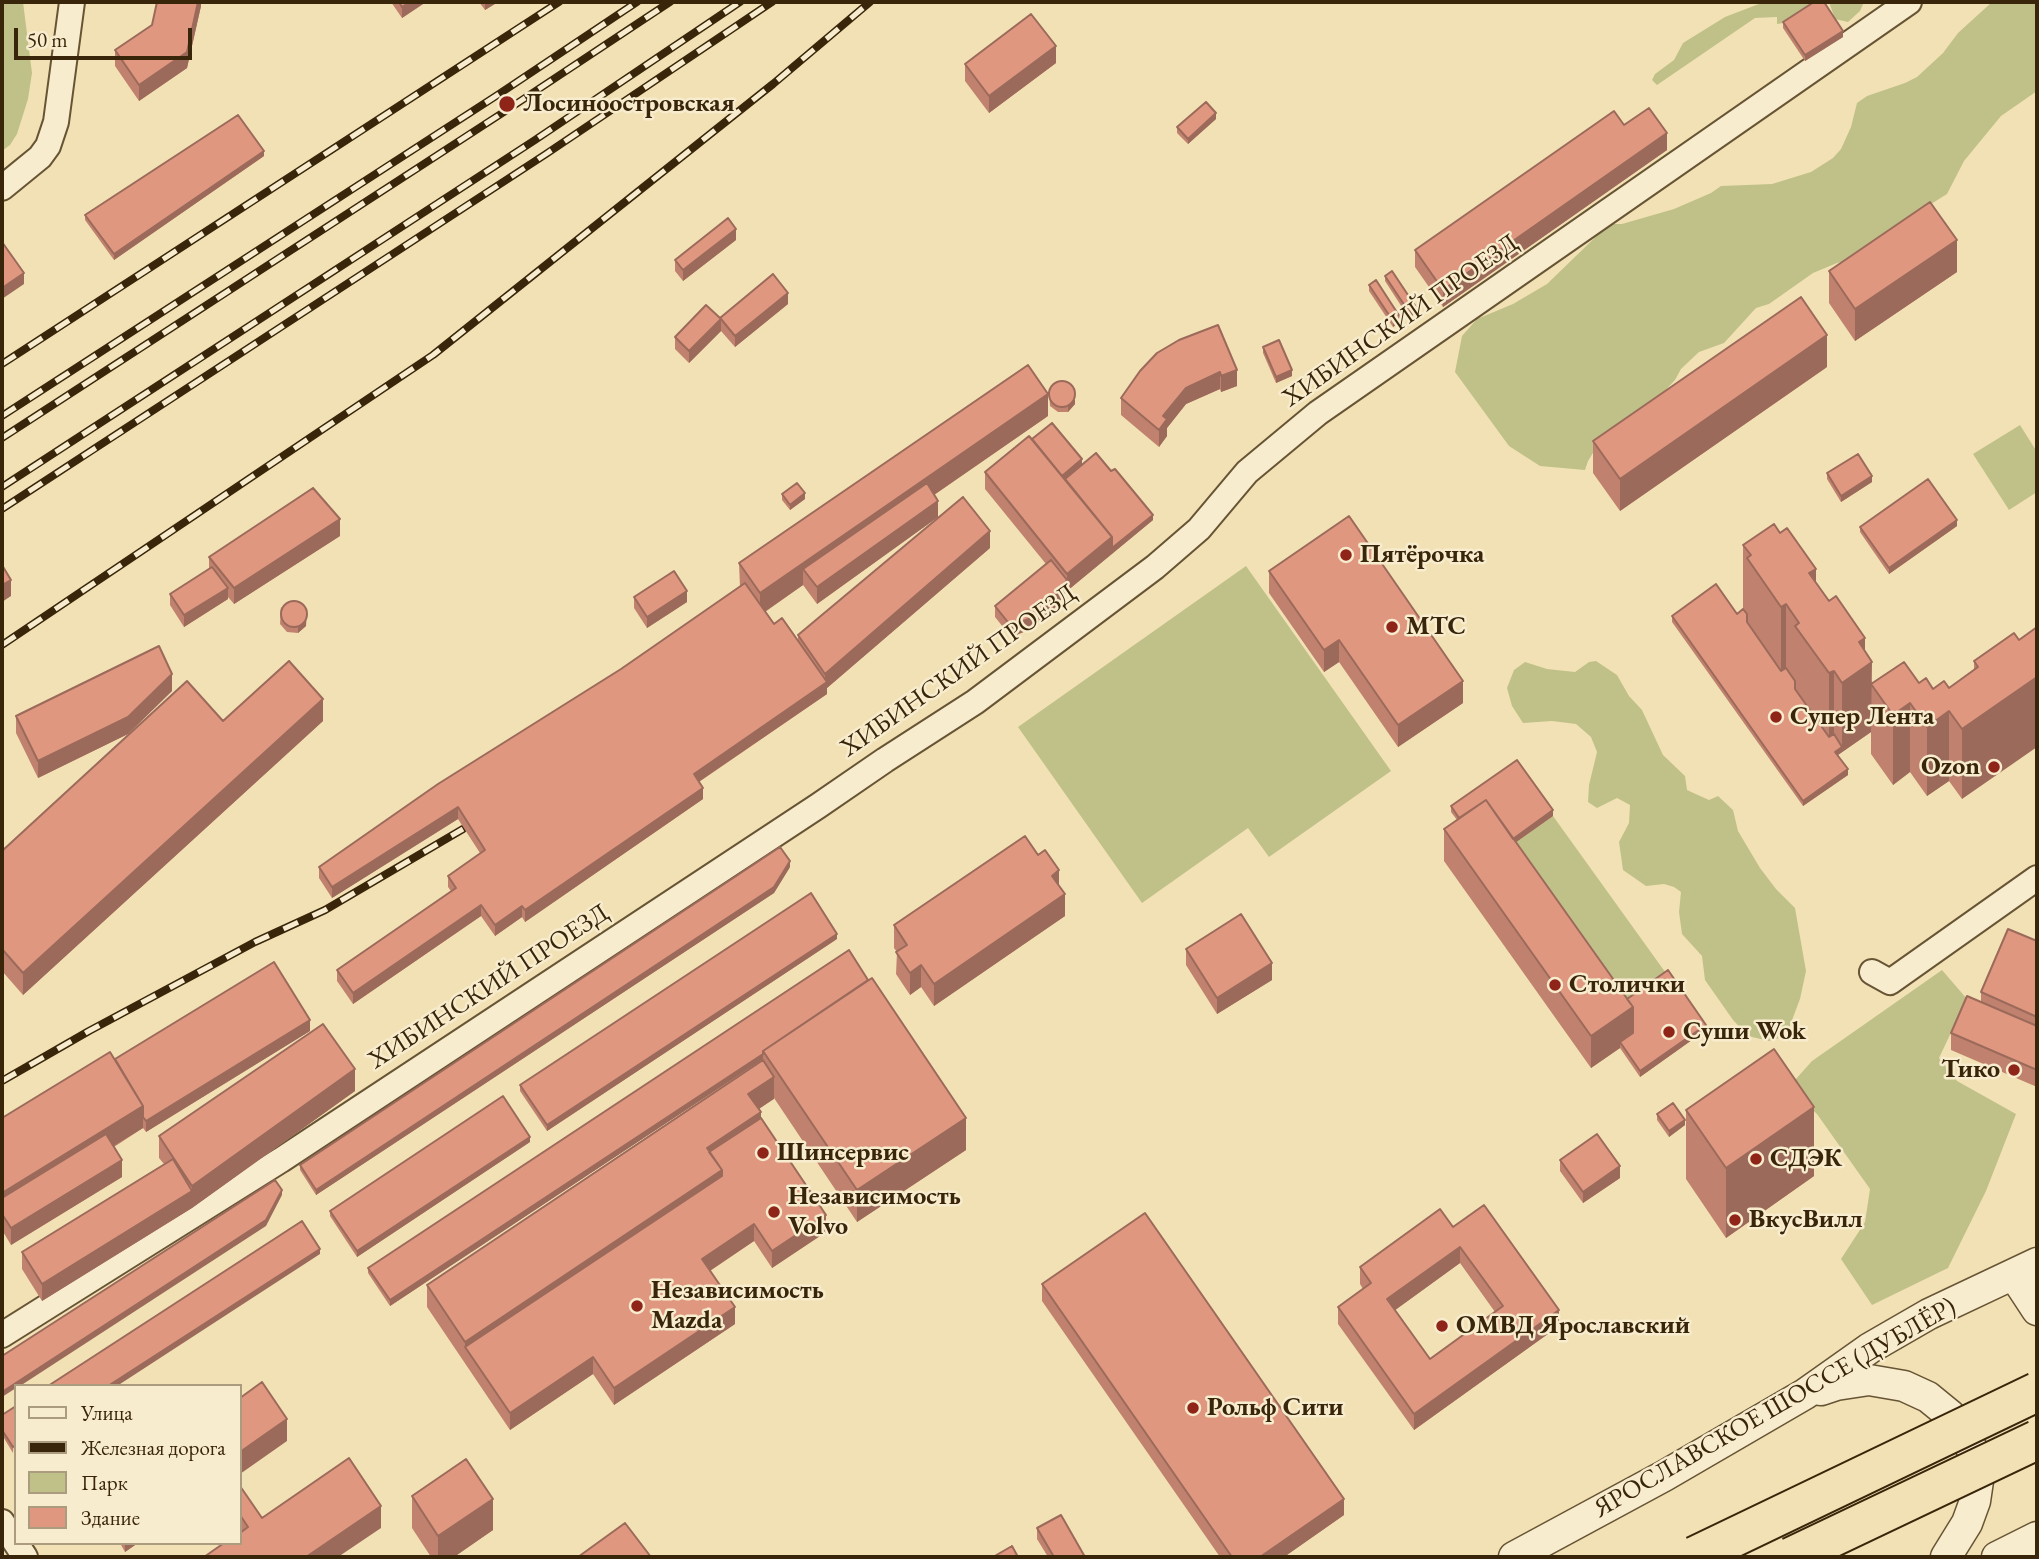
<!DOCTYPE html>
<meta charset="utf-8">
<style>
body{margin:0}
#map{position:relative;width:2039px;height:1559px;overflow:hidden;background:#f2e1b4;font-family:"EB Garamond",serif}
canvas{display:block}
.frame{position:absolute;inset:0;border:4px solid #392509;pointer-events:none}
.legend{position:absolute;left:14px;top:1384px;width:228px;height:161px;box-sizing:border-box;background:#f7ecce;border:2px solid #ab9c7f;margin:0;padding:9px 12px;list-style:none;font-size:21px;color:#392509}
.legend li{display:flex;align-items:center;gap:14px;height:35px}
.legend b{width:35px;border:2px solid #ab9c7f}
.scale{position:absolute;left:14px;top:28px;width:178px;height:32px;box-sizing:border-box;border:4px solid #392509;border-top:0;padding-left:9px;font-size:21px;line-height:24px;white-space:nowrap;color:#392509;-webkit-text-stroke:5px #f7ecce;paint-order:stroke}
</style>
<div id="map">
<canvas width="2039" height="1559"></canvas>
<div class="frame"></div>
<ul class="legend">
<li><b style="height:9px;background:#f7ecce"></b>Улица</li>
<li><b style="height:9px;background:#392509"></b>Железная дорога</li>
<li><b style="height:19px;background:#c0c189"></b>Парк</li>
<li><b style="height:19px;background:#df9780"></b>Здание</li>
</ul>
<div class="scale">50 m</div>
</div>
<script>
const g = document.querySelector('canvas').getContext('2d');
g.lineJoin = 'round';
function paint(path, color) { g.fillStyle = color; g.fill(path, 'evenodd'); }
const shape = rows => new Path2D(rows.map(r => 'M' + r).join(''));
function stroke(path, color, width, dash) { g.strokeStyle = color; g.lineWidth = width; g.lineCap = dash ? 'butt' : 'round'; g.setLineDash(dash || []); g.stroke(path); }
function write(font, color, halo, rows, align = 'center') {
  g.font = font + ' "EB Garamond",serif'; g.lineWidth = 5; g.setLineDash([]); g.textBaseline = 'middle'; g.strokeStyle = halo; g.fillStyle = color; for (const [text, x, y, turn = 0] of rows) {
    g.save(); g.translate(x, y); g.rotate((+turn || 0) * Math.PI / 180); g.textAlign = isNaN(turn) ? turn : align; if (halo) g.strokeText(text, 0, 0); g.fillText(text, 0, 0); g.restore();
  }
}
paint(shape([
 [2,2,23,2,32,73,28,99,17,134,10,145,2,151],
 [1764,2,1815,2,1784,23,1777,24,1777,17,1755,18,1657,85,1652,80,1655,74,1674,60,1683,43,1725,17],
 [1829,2,1864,2,1860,11,1848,22,1835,19],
 [1992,2,2037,2,2037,91,2001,116,1964,161,1947,194,1904,221,1848,261,1837,263,1813,273,1769,304,1756,308,1724,343,1699,352,1681,369,1675,380,1658,398,1601,440,1588,461,1585,470,1540,466,1509,446,1455,372,1462,336,1477,319,1513,304,1547,284,1609,224,1622,224,1674,209,1711,193,1721,186,1772,184,1811,172,1833,158,1841,149,1851,127,1857,103,1867,96,1905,83,1917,77,1943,53,1958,33],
 [2020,425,2037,452,2037,492,2009,510,1973,454],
 [1246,566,1391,771,1269,857,1248,828,1142,903,1018,727],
 [1596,661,1617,675,1629,696,1642,710,1663,755,1685,776,1687,790,1709,800,1718,796,1733,810,1738,831,1760,868,1776,889,1795,908,1806,971,1800,999,1786,1036,1769,1041,1748,1036,1733,1020,1705,980,1702,956,1682,934,1679,912,1681,892,1674,887,1664,884,1646,886,1623,870,1619,842,1629,823,1630,805,1617,798,1597,808,1588,802,1589,785,1597,752,1591,737,1576,724,1552,721,1523,723,1512,706,1507,688,1514,670,1525,662,1547,669,1575,672,1589,662],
 [1553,816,1668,976,1615,1013,1501,853],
 [1942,970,1967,999,1939,1058,1957,1081,2016,1114,1986,1191,1948,1268,1872,1305,1841,1259,1865,1222,1870,1189,1817,1114,1799,1097,1795,1080,1812,1061]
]), '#c0c189');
const minor = shape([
 [2,188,40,157,48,146,56,122,72,2],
 [1872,972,1890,982,2037,878],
 [2,1335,281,1160,818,806,885,760,975,702,1155,567,1199,529,1247,472,1318,413,1909,2],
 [2,1522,25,1557]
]);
const tertiary = shape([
 [2014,1275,2037,1310],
 [1821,1390,1836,1385,1869,1380,1904,1386,1928,1397,1950,1415,1972,1449,1979,1474,1975,1501,1967,1523,1946,1557],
 [1514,1557,1664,1476,1805,1394,1870,1348,1929,1314,2037,1263],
 [1997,1557,2037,1537]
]);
stroke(minor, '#675434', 28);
stroke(tertiary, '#675434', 33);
stroke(minor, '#f7ecce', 24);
stroke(tertiary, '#f7ecce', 30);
const rail = shape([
 [2,364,559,2],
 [2,416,499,94,637,2],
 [2,438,510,108,670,2],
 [2,487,535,140,740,2],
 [2,509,546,154,772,2],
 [2,645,433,355,773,84,870,2],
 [2,1081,89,1031,255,942,325,910,463,829]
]);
stroke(rail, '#392509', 8);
stroke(rail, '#f7ecce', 5, [16]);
const primaryBridge = shape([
 [1695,1556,2037,1392],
 [1791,1557,2037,1440]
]);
stroke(primaryBridge, '#392509', 42, []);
stroke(primaryBridge, '#f2e1b4', 38);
paint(shape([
 [201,2,201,6,187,68,139,101,115,66,115,50],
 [391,2,426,2,402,18],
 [479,2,498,2,485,10],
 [1783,22,1843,37,1805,61,1783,28],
 [1056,63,989,113,965,81,965,64],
 [1216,119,1188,144,1177,133,1177,127],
 [1624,125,1667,150,1443,307,1415,267,1415,250],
 [264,156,114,260,85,220,85,215],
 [736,240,683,281,675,271,675,260],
 [1829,271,1957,272,1855,341,1829,303],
 [1385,276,1416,313,1409,318,1385,281],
 [1369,285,1400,322,1393,327,1369,291],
 [788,304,735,347,721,331,689,363,675,349,675,337,720,318],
 [1179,340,1237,386,1221,392,1220,389,1186,404,1167,428,1167,436,1159,447,1121,415,1121,398],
 [1263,347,1292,376,1276,383,1263,353],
 [1827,367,1620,511,1593,473,1593,441],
 [1049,389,1075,404,1068,412,1058,412,1050,406],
 [1048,416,934,495,938,517,817,604,803,585,765,612,774,624,798,640,798,635,990,548,827,688,827,694,699,782,703,799,525,922,522,917,495,936,481,916,353,1004,337,981,337,970,451,891,448,887,448,876,480,853,458,819,332,898,319,878,319,867,621,669,740,587,739,563],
 [1032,439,1082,465,1153,520,1067,591,1054,609,1031,629,1011,637,995,617,995,606,1046,564,985,489,985,472],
 [1827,473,1872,482,1841,502,1827,479],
 [782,494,805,499,790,510,782,500],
 [1957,526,1889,574,1860,532,1860,527],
 [340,536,234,604,228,597,228,599,184,627,170,605,170,594,209,569,209,557],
 [1743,545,1816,583,1865,652,1872,684,1919,683,1933,689,1949,688,1974,670,1974,661,2014,633,1962,799,1949,781,1927,796,1910,772,1893,785,1871,754,1871,732,1838,755,1848,775,1803,806,1672,622,1672,616,1737,614,1743,609],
 [1269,571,1463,703,1398,747,1339,662,1324,672,1269,593],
 [634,597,687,602,647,628,634,608],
 [281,607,306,626,298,633,287,632,280,624],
 [172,691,128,734,38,778,16,733,16,716],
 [223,721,323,721,23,995,2,971,2,851],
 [1451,806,1553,816,1516,842,1627,999,1706,1030,1640,1077,1620,1048,1591,1068,1444,861,1444,829,1457,820,1451,812],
 [790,867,774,893,316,1195,300,1170,300,1165],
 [1059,887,1065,916,934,1006,921,987,910,995,896,974,897,952,894,948,894,925],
 [837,939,547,1131,520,1091,520,1085],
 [2037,941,2037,1087,1951,1050,1951,1033,1981,1002,1981,992],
 [1186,949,1272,980,1217,1014,1186,965],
 [849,950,966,1150,857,1222,774,1098,759,1109,761,1118,826,1232,772,1268,754,1241,710,1271,735,1324,614,1405,593,1374,510,1430,427,1307,427,1285,763,1059,390,1306,368,1273,368,1268],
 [310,1031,146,1132,143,1128,114,1147,122,1177,11,1245,2,1230,2,1118,115,1059],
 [355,1091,192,1208,42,1301,22,1269,22,1252,164,1164,159,1158,159,1136],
 [1686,1110,1814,1176,1726,1238,1686,1179],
 [1657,1114,1685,1125,1669,1137,1657,1120],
 [530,1142,357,1257,330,1216,330,1211],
 [1560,1160,1620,1178,1583,1203,1560,1171],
 [1453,1227,1559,1326,1414,1430,1338,1324,1338,1307,1363,1289,1360,1284,1360,1267],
 [1460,1263,1495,1312,1430,1359,1395,1310],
 [1042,1284,1344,1515,1284,1557,1220,1557,1042,1301],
 [16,1406,13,1453,2,1435,2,1415],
 [240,1486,262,1518,381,1528,240,1543],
 [412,1496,493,1530,454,1557,431,1557,412,1528],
 [1037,1528,1085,1557,1048,1557,1037,1539],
 [120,1543,138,1543,125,1552]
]), '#c0826e');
paint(shape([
 [198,2,201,2,201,6,187,68,139,101,139,85],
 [410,2,426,2,402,18,402,7],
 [489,2,498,2,485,10,485,4],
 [1843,31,1843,37,1805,61,1805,55],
 [1056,46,1056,63,989,113,989,96],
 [1216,113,1216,119,1188,144,1188,139],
 [1667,133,1667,150,1443,307,1443,290],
 [264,151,264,156,114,260,114,254],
 [736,229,736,240,683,281,683,270],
 [1957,240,1957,272,1855,341,1855,309],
 [24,273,24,284,2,299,2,288],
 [788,293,788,304,735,347,735,336],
 [1416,307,1416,313,1409,318,1409,312],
 [1400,317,1400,322,1393,327,1393,321],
 [721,319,721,331,689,363,689,351],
 [1827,335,1827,367,1620,511,1620,479],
 [1237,370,1237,386,1221,392,1221,376],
 [1292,370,1292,376,1276,383,1276,377],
 [1220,372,1220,389,1186,404,1167,428,1167,436,1159,447,1159,430,1163,416,1186,388],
 [1048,394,1048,416,811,580,803,569,803,585,760,615,760,593],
 [1075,399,1075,404,1068,412,1068,406],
 [1082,459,1082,471,1061,487,1059,478],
 [1872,476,1872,482,1841,502,1841,496],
 [805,493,805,499,790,510,790,505],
 [938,501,938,517,817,604,817,587],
 [1153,515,1153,520,1067,591,1054,609,1031,629,1011,637,1011,626,1067,580,1067,574,1112,537],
 [340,519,340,536,234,604,234,588],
 [1957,520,1957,526,1889,574,1889,568],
 [990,531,990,548,827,688,827,694,694,785,694,774,825,684,825,674],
 [1816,569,1816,638,1809,573],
 [11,580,11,596,2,602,2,585],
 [228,588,228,599,184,627,184,615],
 [687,591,687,602,647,628,647,617],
 [1786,604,1786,673,1781,676,1781,607],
 [307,610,306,626,298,633,298,628],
 [1865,638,1865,666,1872,662,1871,732,1835,757,1835,752,1842,747,1842,683,1859,642],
 [1339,640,1339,662,1324,672,1324,650],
 [1834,671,1834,740,1829,743,1829,673],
 [172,674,172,691,128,734,38,778,38,761],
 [2037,677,2037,747,1962,799,1962,729],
 [1463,681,1463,703,1398,747,1398,725],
 [323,699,323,721,23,995,23,973],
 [1910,703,1910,772,1893,785,1893,715],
 [1949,711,1949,781,1927,796,1927,727],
 [1848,769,1848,775,1803,806,1803,801],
 [703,788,703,799,525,922,525,910],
 [458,807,458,819,332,898,332,887],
 [1553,810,1553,816,1501,853,1501,847],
 [790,861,790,867,774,893,316,1195,316,1190],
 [1059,870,1059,892,1052,876],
 [1065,894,1065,916,934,1006,934,984],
 [481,905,481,916,353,1004,353,993],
 [522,906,522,917,495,936,495,925],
 [837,934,837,939,547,1131,547,1125],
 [1272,963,1272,980,1217,1014,1217,998],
 [921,965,921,987,910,995,910,973],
 [1633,1007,1633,1039,1620,1042,1620,1048,1591,1068,1591,1036],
 [310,1020,310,1031,146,1132,146,1121],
 [1706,1025,1706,1030,1640,1077,1640,1071],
 [763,1054,763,1059,390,1306,390,1300],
 [355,1069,355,1091,192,1208,42,1301,42,1284,192,1191,192,1186],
 [774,1077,774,1099,748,1116,748,1094],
 [143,1106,143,1128,2,1214,2,1193],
 [1814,1107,1814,1176,1726,1238,1726,1168],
 [761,1112,761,1134,714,1165,707,1148],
 [966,1118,966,1150,857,1222,857,1190],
 [1685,1120,1685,1125,1669,1137,1669,1131],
 [530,1137,530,1142,357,1257,357,1251],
 [122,1160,122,1177,11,1245,11,1228],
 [1620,1166,1620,1178,1583,1203,1583,1192],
 [722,1170,722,1192,465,1347,465,1342],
 [282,1190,282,1195,266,1226,20,1386,16,1386,16,1388,2,1397,2,1392],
 [826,1215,826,1232,772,1268,772,1251],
 [754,1224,754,1241,702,1276,702,1259],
 [1460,1247,1460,1263,1387,1316,1387,1299],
 [320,1249,320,1254,117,1386,108,1386],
 [735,1307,735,1324,614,1405,614,1388],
 [1559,1310,1559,1326,1414,1430,1414,1414],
 [593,1357,593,1374,510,1430,510,1413],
 [287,1419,287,1441,240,1474,240,1452],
 [493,1499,493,1530,454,1557,438,1557,438,1536],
 [1344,1499,1344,1515,1284,1557,1260,1557],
 [381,1506,381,1528,338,1557,306,1557],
 [125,1543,138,1543,125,1552]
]), '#9c6a5a');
const building = shape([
 [157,2,198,2,187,52,139,85,115,50,152,25,157,2],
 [399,2,410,2,402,7,399,2],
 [1814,2,1824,2,1843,31,1805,55,1783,22,1814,2],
 [1031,14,1056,46,989,96,965,64,1031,14],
 [1206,102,1216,113,1188,139,1177,127,1206,102],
 [1649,108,1667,133,1443,290,1415,250,1614,111,1624,125,1649,108],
 [238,115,264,151,114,254,85,215,238,115],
 [1930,202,1957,240,1855,309,1829,271,1930,202],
 [728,218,736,229,683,270,675,260,728,218],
 [2,242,24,273,2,288,2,242],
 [1392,271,1416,307,1409,312,1385,276,1392,271],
 [773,274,788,293,735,336,721,319,689,351,675,337,706,305,720,318,773,274],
 [1376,280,1400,317,1393,321,1369,285,1376,280],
 [1801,297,1827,335,1620,479,1593,441,1801,297],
 [1218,325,1237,370,1221,376,1220,372,1186,388,1163,416,1167,419,1159,430,1121,398,1140,371,1157,353,1179,340,1218,325],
 [1279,340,1292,370,1276,377,1263,347,1279,340],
 [1028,365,1048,394,760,593,739,563,1028,365],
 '1049 394a13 13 0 1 1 26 0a13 13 0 1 1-26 0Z',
 [1052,423,1082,459,1062,476,1032,439,1052,423],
 [1029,436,1112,537,1067,574,985,472,1029,436],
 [1096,453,1111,471,1115,469,1153,515,1112,548,1112,537,1065,479,1096,453],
 [1858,454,1872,476,1841,496,1827,473,1858,454],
 [1928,479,1957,520,1889,568,1860,527,1928,479],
 [797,483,805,493,790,505,782,494,797,483],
 [927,483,938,501,817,587,803,569,927,483],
 [313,488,340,519,234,588,209,557,313,488],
 [963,497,990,531,825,674,798,635,963,497],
 [1349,516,1463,681,1398,725,1339,640,1324,650,1269,571,1349,516],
 [1774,524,1780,533,1787,528,1816,569,1809,573,1829,601,1836,596,1865,638,1859,642,1872,662,1842,683,1834,671,1829,673,1795,626,1799,623,1786,604,1781,607,1747,558,1751,555,1743,545,1774,524],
 [1051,560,1067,580,1054,597,1031,618,1011,626,995,606,1051,560],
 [2,565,11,580,2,585,2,565],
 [212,567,228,588,184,615,170,594,212,567],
 [674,571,687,591,647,617,634,597,674,571],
 [745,583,774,624,782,618,827,682,694,774,703,788,525,910,522,906,495,925,481,905,353,993,337,970,456,888,448,876,485,850,458,807,332,887,319,867,438,784,621,669,745,583],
 [1716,584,1737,614,1743,609,1747,614,1747,622,1781,671,1786,668,1795,681,1795,689,1829,737,1834,734,1842,747,1835,752,1848,769,1803,801,1672,616,1716,584],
 '281 614a13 13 0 1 1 26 0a13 13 0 1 1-26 0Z',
 [2037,627,2037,677,1962,729,1949,711,1927,727,1910,703,1893,715,1871,684,1904,662,1919,683,1926,678,1933,689,1944,681,1949,688,1978,667,1974,661,2014,633,2019,640,2037,627],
 [159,646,172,674,128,717,38,761,16,716,159,646],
 [289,661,323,699,23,973,2,949,2,851,187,681,223,721,289,661],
 [1517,760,1553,810,1513,839,1486,800,1459,818,1451,806,1517,760],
 [1486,800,1633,1007,1591,1036,1444,829,1486,800],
 [1025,836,1038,855,1045,850,1059,870,1052,876,1065,894,934,984,921,965,910,973,896,952,907,945,894,925,1025,836],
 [780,847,790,861,774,887,316,1190,300,1165,780,847],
 [811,893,837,934,547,1125,520,1085,811,893],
 [1241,914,1272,963,1217,998,1186,949,1241,914],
 [2008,929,2037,941,2037,1017,1981,992,2008,929],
 [849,950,868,980,763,1051,763,1054,390,1300,368,1268,849,950],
 [274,962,310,1020,146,1121,143,1117,143,1106,115,1059,274,962],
 [1668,970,1706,1025,1640,1071,1620,1042,1633,1033,1633,1007,1627,999,1668,970],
 [872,978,966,1118,857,1190,763,1051,872,978],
 [1967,996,2037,1026,2037,1070,1951,1033,1967,996],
 [323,1024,355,1069,192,1186,159,1136,323,1024],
 [1774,1049,1814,1107,1726,1168,1686,1110,1774,1049],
 [110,1052,143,1106,2,1193,2,1118,110,1052],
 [763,1060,774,1077,748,1094,761,1112,707,1148,722,1170,465,1342,427,1285,763,1060],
 [503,1096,530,1137,357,1251,330,1211,503,1096],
 [1673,1103,1685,1120,1669,1131,1657,1114,1673,1103],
 [761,1118,826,1215,772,1251,754,1224,702,1259,735,1307,614,1388,593,1357,510,1413,465,1347,722,1176,722,1170,709,1152,761,1118],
 [106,1134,122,1160,11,1228,2,1214,2,1198,106,1134],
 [1597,1134,1620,1166,1583,1192,1560,1160,1597,1134],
 [173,1159,192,1191,42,1284,22,1252,173,1159],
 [275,1180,282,1190,266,1220,2,1392,2,1356,275,1180],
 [1484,1205,1559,1310,1414,1414,1338,1307,1371,1283,1360,1267,1440,1209,1453,1227,1484,1205],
 [1460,1247,1503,1306,1430,1359,1387,1299,1460,1247],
 [1145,1213,1344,1499,1260,1557,1232,1557,1042,1284,1145,1213],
 [302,1221,320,1249,108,1386,48,1386,302,1221],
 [262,1382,287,1419,240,1452,240,1398,262,1382],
 [16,1406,16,1445,13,1447,2,1430,2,1415,16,1406],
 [349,1458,381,1506,306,1557,204,1557,224,1543,240,1543,240,1533,248,1527,240,1515,240,1486,262,1518,349,1458],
 [466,1459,493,1499,438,1536,412,1496,466,1459],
 [1061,1515,1085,1557,1054,1557,1037,1528,1061,1515],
 [625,1523,651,1557,578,1557,625,1523],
 [1012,1546,1018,1557,993,1557,1012,1546]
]);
paint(building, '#df9780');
stroke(building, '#9c6a5a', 2);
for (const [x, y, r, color] of [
 [507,104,9,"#8f2418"],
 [1346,555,7,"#8f2418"],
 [1392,627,7,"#8f2418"],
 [1776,717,7,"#8f2418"],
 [1994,767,7,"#8f2418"],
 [1555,985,7,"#8f2418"],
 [1669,1032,7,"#8f2418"],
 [2014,1070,7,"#8f2418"],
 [763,1153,7,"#8f2418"],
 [1756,1159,7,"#8f2418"],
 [774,1212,7,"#8f2418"],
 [1735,1220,7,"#8f2418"],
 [637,1306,7,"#8f2418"],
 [1442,1326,7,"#8f2418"],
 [1193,1408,7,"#8f2418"]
]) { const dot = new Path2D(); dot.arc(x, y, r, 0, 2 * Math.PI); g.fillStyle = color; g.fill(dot); stroke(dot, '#f7ecce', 2.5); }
write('bold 26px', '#392509', '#f7ecce', [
 ["Лосиноостровская",523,104],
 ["Пятёрочка",1360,555],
 ["МТС",1406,627],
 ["Супер Лента",1790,717],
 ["Ozon",1980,767,"right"],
 ["Столички",1569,985],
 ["Суши Wok",1683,1032],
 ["Тико",2000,1070,"right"],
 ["Шинсервис",777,1153],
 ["СДЭК",1770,1159],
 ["Независимость",788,1197],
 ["Volvo",788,1227],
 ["ВкусВилл",1749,1220],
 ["Независимость",651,1291],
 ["Mazda",651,1321],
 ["ОМВД Ярославский",1456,1326],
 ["Рольф Сити",1207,1408]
], 'left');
write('26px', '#392509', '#f7ecce', [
 ["ХИБИНСКИЙ ПРОЕЗД",1401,321,-35],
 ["ХИБИНСКИЙ ПРОЕЗД",959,671,-35],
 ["ХИБИНСКИЙ ПРОЕЗД",489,987,-33],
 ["ЯРОСЛАВСКОЕ ШОССЕ (ДУБЛЁР)",1775,1408,-30]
]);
</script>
